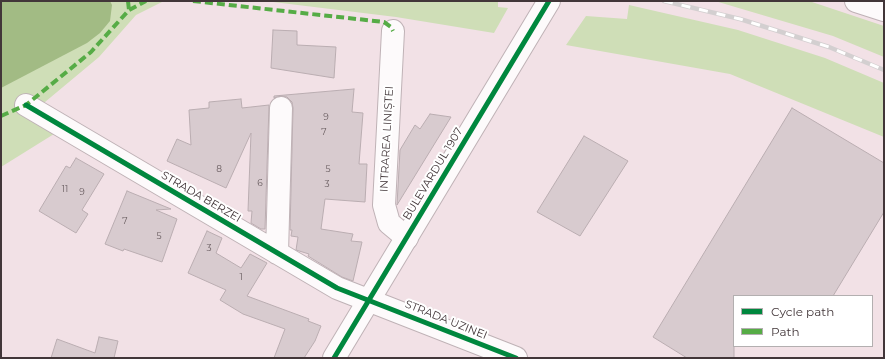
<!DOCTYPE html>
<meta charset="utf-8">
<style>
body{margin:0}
#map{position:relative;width:885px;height:359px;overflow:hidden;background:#f2e1e6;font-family:Montserrat,sans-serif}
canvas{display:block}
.frame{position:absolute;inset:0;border:2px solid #423639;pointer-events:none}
.legend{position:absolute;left:733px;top:295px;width:140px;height:52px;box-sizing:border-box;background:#fff;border:1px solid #b3afb0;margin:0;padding:5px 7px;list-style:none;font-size:12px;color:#423639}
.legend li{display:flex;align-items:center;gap:8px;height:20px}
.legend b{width:20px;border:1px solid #b3afb0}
</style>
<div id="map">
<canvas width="885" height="359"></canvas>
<div class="frame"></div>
<ul class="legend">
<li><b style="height:5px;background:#00873e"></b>Cycle path</li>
<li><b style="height:5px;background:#56ac46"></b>Path</li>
</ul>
</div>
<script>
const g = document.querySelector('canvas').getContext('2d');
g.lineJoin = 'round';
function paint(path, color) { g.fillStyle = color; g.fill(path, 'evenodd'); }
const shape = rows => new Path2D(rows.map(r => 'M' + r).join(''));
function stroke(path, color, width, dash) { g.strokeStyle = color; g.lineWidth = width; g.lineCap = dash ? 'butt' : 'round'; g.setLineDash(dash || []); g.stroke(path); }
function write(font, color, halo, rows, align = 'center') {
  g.font = font + ' Montserrat,sans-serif'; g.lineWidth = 4; g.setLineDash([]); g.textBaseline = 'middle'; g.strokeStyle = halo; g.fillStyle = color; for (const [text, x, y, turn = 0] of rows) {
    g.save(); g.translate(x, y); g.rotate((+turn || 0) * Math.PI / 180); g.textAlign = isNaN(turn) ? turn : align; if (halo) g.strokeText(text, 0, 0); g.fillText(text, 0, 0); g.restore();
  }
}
paint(shape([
 [1,1,164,1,136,15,99,57,27,117,54,134,1,167],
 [265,1,498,1,498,7,508,8,494,33,396,17],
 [715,1,809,1,884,26,884,57,833,36],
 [629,5,738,30,825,58,884,83,884,137,730,74,566,45,586,16,627,19]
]), '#cfdeb7');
paint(shape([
 [1,1,110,1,112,5,110,21,100,33,87,43,1,88]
]), '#a2bb84');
const building = shape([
 [273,30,297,31,297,45,336,47,334,78,271,68,273,30],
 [354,89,352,112,363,113,359,164,367,164,365,202,325,199,321,229,353,234,351,241,362,242,353,281,342,277,308,256,309,254,296,250,298,237,291,236,292,230,290,230,293,108,292,102,287,97,281,96,274,98,274,96,354,89],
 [241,99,242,108,269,105,265,229,261,229,251,223,252,211,248,211,251,133,226,188,167,161,177,139,191,145,189,110,209,108,209,102,241,99],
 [792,108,884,163,884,212,833,296,734,296,734,358,687,358,653,337,792,108],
 [430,114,451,117,397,205,400,150,415,125,420,129,430,114],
 [584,136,628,161,580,236,537,212,584,136],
 [76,158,104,174,82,210,88,214,76,233,39,211,66,166,70,168,76,158],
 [127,191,171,209,156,210,177,219,162,262,124,249,123,251,105,244,127,191],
 [207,231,222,238,216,253,241,268,250,254,267,263,247,296,309,319,308,321,321,326,315,341,304,358,274,358,285,329,243,314,220,300,226,290,188,273,207,231],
 [99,337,118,341,114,358,51,358,57,339,95,353,99,337]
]);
paint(building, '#d8cbcf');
stroke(building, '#baadb1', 1);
const minor = shape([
 [393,31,384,205,389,223,407,238],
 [26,105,337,288,516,358],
 [277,253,281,108]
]);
const tertiary = shape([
 [856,1,884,10]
]);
const primary = shape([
 [334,358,549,1]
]);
stroke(minor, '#bfb2b6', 24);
stroke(tertiary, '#bfb2b6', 24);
stroke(primary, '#bfb2b6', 24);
stroke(minor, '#fdfafb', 22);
stroke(tertiary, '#fdfafb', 22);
stroke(primary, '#fdfafb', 22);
const rail = shape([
 [664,1,740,19,829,47,884,70]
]);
stroke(rail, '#d3cfd0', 4.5);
stroke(rail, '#fff', 3, [9]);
stroke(shape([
 [128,1,129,10],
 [193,1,384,22,391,27,393,31],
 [1,116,26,105,91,52,129,10,146,1]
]), '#56ac46', 4, [8, 4]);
stroke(shape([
 [26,105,337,288,516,358],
 [334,358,549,1]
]), '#00873e', 5);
write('9px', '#685c5f', null, [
 ["9",326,117],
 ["7",324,132],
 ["8",219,169],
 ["5",328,169],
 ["6",260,183],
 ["3",327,184],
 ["11",65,189],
 ["9",82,192],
 ["7",125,221],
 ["5",159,236],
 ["3",209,248],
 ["1",241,277]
]);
write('11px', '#423639', '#fff', [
 ["INTRAREA LINIȘTEI",387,139,-87],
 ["BULEVARDUL 1907",433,174,-59],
 ["STRADA BERZEI",201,197,30],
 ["STRADA UZINEI",446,320,22]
]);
</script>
